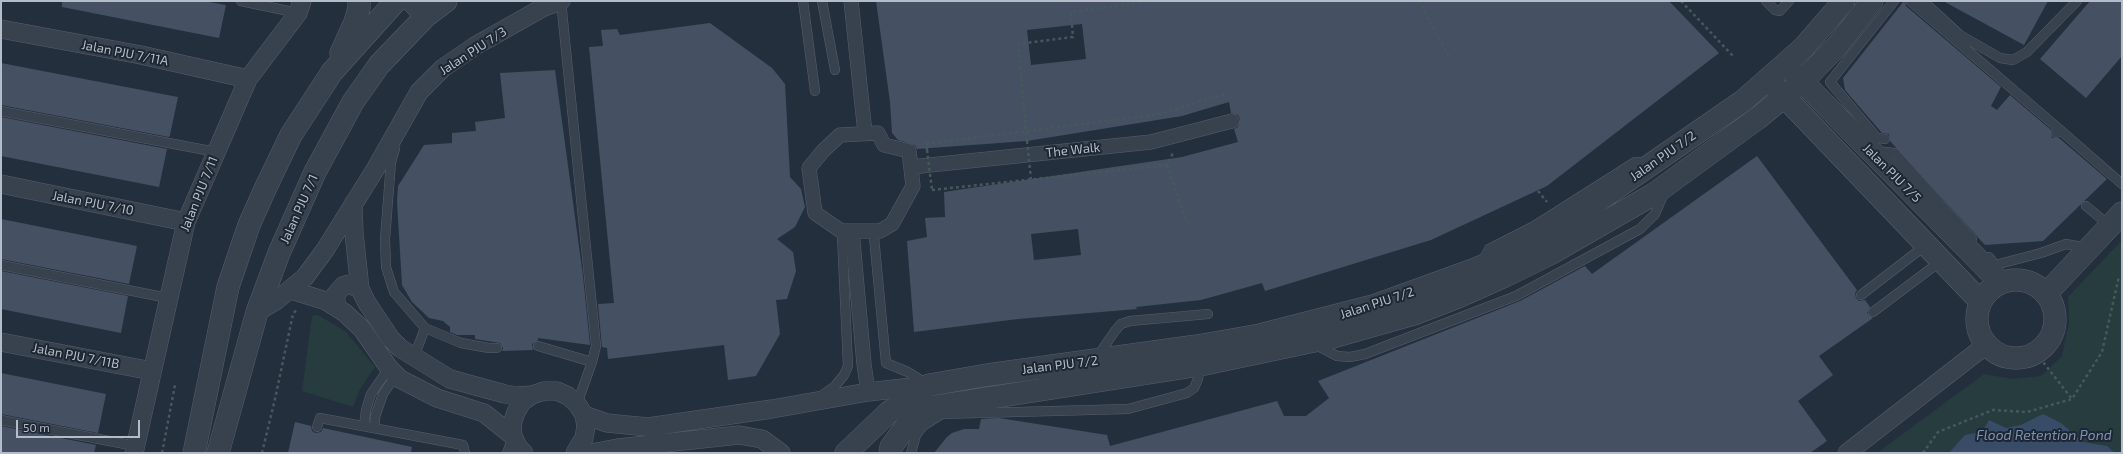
<!DOCTYPE html>
<style>
body{margin:0}
#map{position:relative;width:2123px;height:454px;overflow:hidden;background:#242f3e;font-family:"Exo 2",sans-serif}
canvas{display:block}
.frame{position:absolute;inset:0;border:2px solid #b4bcc9;pointer-events:none}
.scale{position:absolute;left:16px;top:420px;width:124px;height:18px;box-sizing:border-box;border:2px solid #b4bcc9;border-top:0;padding-left:5px;font-size:12px;line-height:14px;white-space:nowrap;color:#b4bcc9;-webkit-text-stroke:3px #1d2633;paint-order:stroke}
</style>
<div id="map">
<canvas width="2123" height="454"></canvas>
<div class="frame"></div>
<div class="scale">50 m</div>
</div>
<script>
const g = document.querySelector('canvas').getContext('2d');
g.lineJoin = 'round';
function paint(path, color) { g.fillStyle = color; g.fill(path, 'evenodd'); }
const shape = rows => new Path2D(rows.map(r => 'M' + r).join(''));
function stroke(path, color, width, dash) { g.strokeStyle = color; g.lineWidth = width; g.lineCap = dash ? 'butt' : 'round'; g.setLineDash(dash || []); g.stroke(path); }
function write(font, color, halo, rows, align = 'center') {
  g.font = font + ' "Exo 2",sans-serif'; g.lineWidth = 4; g.setLineDash([]); g.textBaseline = 'middle'; g.strokeStyle = halo; g.fillStyle = color; for (const [text, x, y, turn = 0] of rows) {
    g.save(); g.translate(x, y); g.rotate((+turn || 0) * Math.PI / 180); g.textAlign = isNaN(turn) ? turn : align; if (halo) g.strokeText(text, 0, 0); g.fillText(text, 0, 0); g.restore();
  }
}
paint(shape([
 [2122,240,2122,453,1877,453,1984,374,2013,379,2041,376,2062,356,2069,323,2068,297],
 [318,315,346,332,375,367,360,389,353,407,302,391,312,316]
]), '#263c3f');
paint(shape([
 [2043,414,2061,423,2083,442,2107,446,2115,453,1949,453,1965,435,1982,432,1989,420,2006,428,2021,425]
]), '#394c67');
paint(shape([
 [62,1,204,1,226,5,219,38,62,7],
 [876,1,1669,1,1719,53,1547,186,1431,240,1265,291,1262,283,1201,300,1136,307,1137,309,1018,319,914,332,907,241,927,237,925,218,945,217,944,192,1182,157,1238,142,1234,129,1238,127,1240,119,1238,115,1231,113,1229,102,1182,116,1027,141,917,149,915,145,898,140,892,133,890,102],
 [1082,24,1086,59,1031,65,1027,30],
 [1078,229,1081,255,1034,260,1031,234],
 [1904,1,1906,6,2001,87,1991,106,1997,110,2010,95,2051,130,2052,138,2059,138,2107,179,2043,241,1985,245,1890,141,1889,134,1882,133,1845,90,1843,78],
 [1943,1,2048,1,2024,45],
 [2090,1,2122,1,2122,56,2086,98,2040,59],
 [710,23,772,68,785,84,790,177,801,189,805,207,795,227,777,239,793,252,796,271,787,299,776,300,780,334,756,376,728,380,724,345,608,359,607,348,602,347,598,304,614,303,589,47,603,46,601,30,617,29,620,35],
 [1,63,178,97,170,135,169,137,1,105],
 [555,70,583,276,590,345,538,338,538,340,532,344,533,350,502,351,503,348,500,343,475,339,475,335,457,335,450,332,450,327,443,321,429,318,412,302,402,285,397,202,398,186,424,145,452,143,452,133,476,131,475,122,505,118,500,73],
 [1,117,167,149,159,187,1,156],
 [1757,156,1857,290,1855,293,1856,298,1859,301,1865,300,1870,307,1867,313,1873,318,1819,356,1833,375,1798,401,1827,441,1810,453,934,453,947,437,952,433,964,429,979,429,981,419,999,418,1107,435,1110,446,1277,401,1284,416,1306,416,1329,398,1318,381,1520,301,1585,266,1592,274],
 [1,219,137,246,129,284,1,259],
 [1,271,128,296,121,333,1,309],
 [1,373,106,394,98,433,1,414],
 [295,422,311,426,312,431,315,433,321,432,323,428,412,447,411,453,288,453],
 [1,426,96,445,94,453,1,453]
]), '#455162');
const service = shape([
 [241,1,298,13],
 [561,1,596,346,592,362,577,404],
 [803,1,815,91],
 [822,1,835,70],
 [1766,1,1775,10,1780,11,1789,1],
 [1910,1,2059,129],
 [1923,1,1960,35,2000,58,2013,60,2027,52,2077,1],
 [1,111,216,152],
 [2056,133,2059,129,2122,184],
 [1885,139,1877,138,1830,82,1894,1],
 [395,149,391,162,385,239,386,267,394,292,425,328,461,343,489,348,497,348],
 [1875,151,1895,153,1972,239],
 [2086,206,2110,226],
 [874,237,886,363,908,372,927,384],
 [1989,257,1995,265,2041,253,2066,244,2087,248],
 [1482,262,1489,249,1534,226,1635,162,1648,162],
 [1,265,168,298],
 [1861,295,1926,245],
 [1873,312,1941,261],
 [1314,344,1337,356,1350,357,1365,354,1516,296,1640,229,1655,214,1664,193],
 [538,346,592,362],
 [414,357,425,328],
 [1097,357,1115,331,1121,324,1130,321,1208,314],
 [821,396,835,386,844,375,848,366,842,236],
 [1,420,135,446],
 [364,426,366,410,371,394,389,368],
 [317,427,320,418,463,445,465,453],
 [375,428,375,417,383,394,396,375],
 [507,453,513,437],
 [911,453,916,435,923,426,942,414,1128,409,1187,393,1194,388,1198,379,1200,365]
]);
const pedestrian = shape([
 [851,1,865,133],
 [878,133,884,145,909,151,913,186,892,224,880,231,841,231,815,213,809,168,823,151,840,135,878,133],
 [911,167,1151,142,1232,121],
 [852,231,864,364,868,392]
]);
const minor = shape([
 [1,29,141,55,248,79],
 [1,184,186,222],
 [353,204,354,233,360,289,367,303,391,339,400,348,450,379,505,394,517,396,532,395],
 [291,290,326,301,345,313,362,329,389,368,400,379,437,398,484,413,513,436],
 [337,307,335,295,343,286,349,284,360,289],
 [257,312,277,300,305,277,325,250,376,168,419,92,443,68,475,46,544,7,561,1],
 [1,342,152,371],
 [584,415,607,423,648,427,772,409,868,392,929,385],
 [134,453,186,222,248,79,298,13,302,1],
 [524,453,518,447,513,436,512,424,516,412,522,402,532,395,544,391,557,391,568,396,577,404,584,415,586,426,584,438,575,453],
 [591,453,618,448,739,435,762,439,781,453],
 [1847,453,1986,345]
]);
const tertiary = shape([
 [412,1,426,16],
 [341,53,355,22,359,8,359,1],
 [1792,71,2001,283],
 [1775,87,1980,301],
 '1977 319a39 39 0 1 1 78 0a39 39 0 1 1-78 0Z',
 [2046,294,2122,213],
 [194,453,228,287,249,225,266,187,291,135,332,72,396,1],
 [218,453,257,312,279,253,315,172,353,102,379,65,426,16,446,1],
 [846,453,889,412,929,385,987,375,1197,346,1260,335,1373,306,1478,268,1544,238,1743,101,1804,47,1844,1],
 [890,453,891,447,907,425,925,408,1200,365,1333,337,1414,314,1458,297,1505,276,1550,254,1654,194,1758,118,1802,82,1837,46,1872,1]
]);
stroke(service, '#565f6c', 10);
stroke(pedestrian, '#565f6c', 15);
stroke(minor, '#565f6c', 19);
stroke(tertiary, '#565f6c', 23);
stroke(shape([
 [1419,1,1449,57],
 [1681,1,1733,56],
 [1027,141,1018,44,1073,37,1071,12,1152,1],
 [927,150,926,144,1160,114,1224,94],
 [1167,165,1187,223],
 [932,190,1167,165,1173,153],
 [1538,191,1547,202],
 [2036,353,2072,399],
 [162,453,175,385],
 [262,453,275,399,293,314,297,309],
 [1923,453,1938,432,1993,410,2027,412,2072,399,2102,352,2119,276]
]), '#44595c', 2.5, [3, 3]);
stroke(service, '#38414e', 9);
stroke(pedestrian, '#38414e', 14);
stroke(minor, '#38414e', 18);
stroke(tertiary, '#38414e', 22);
stroke(shape([
 [1027,141,1031,179],
 [927,150,932,190]
]), '#44595c', 2.5, [3, 3]);
write('13px', '#b4bcc9', '#1d2633', [
 ["Jalan PJU 7/3",473,51,-33],
 ["Jalan PJU 7/11A",125,53,11],
 ["The Walk",1073,150,-6],
 ["Jalan PJU 7/2",1663,156,-35],
 ["Jalan PJU 7/5",1892,173,45],
 ["Jalan PJU 7/11",199,194,-68],
 ["Jalan PJU 7/10",93,203,11],
 ["Jalan PJU 7/1",299,209,-66],
 ["Jalan PJU 7/2",1377,303,-18],
 ["Jalan PJU 7/11B",76,356,11],
 ["Jalan PJU 7/2",1060,365,-7]
]);
write('italic 14px', '#7c92b1', '#1d2633', [
 ["Flood Retention Pond",2044,435]
]);
</script>
